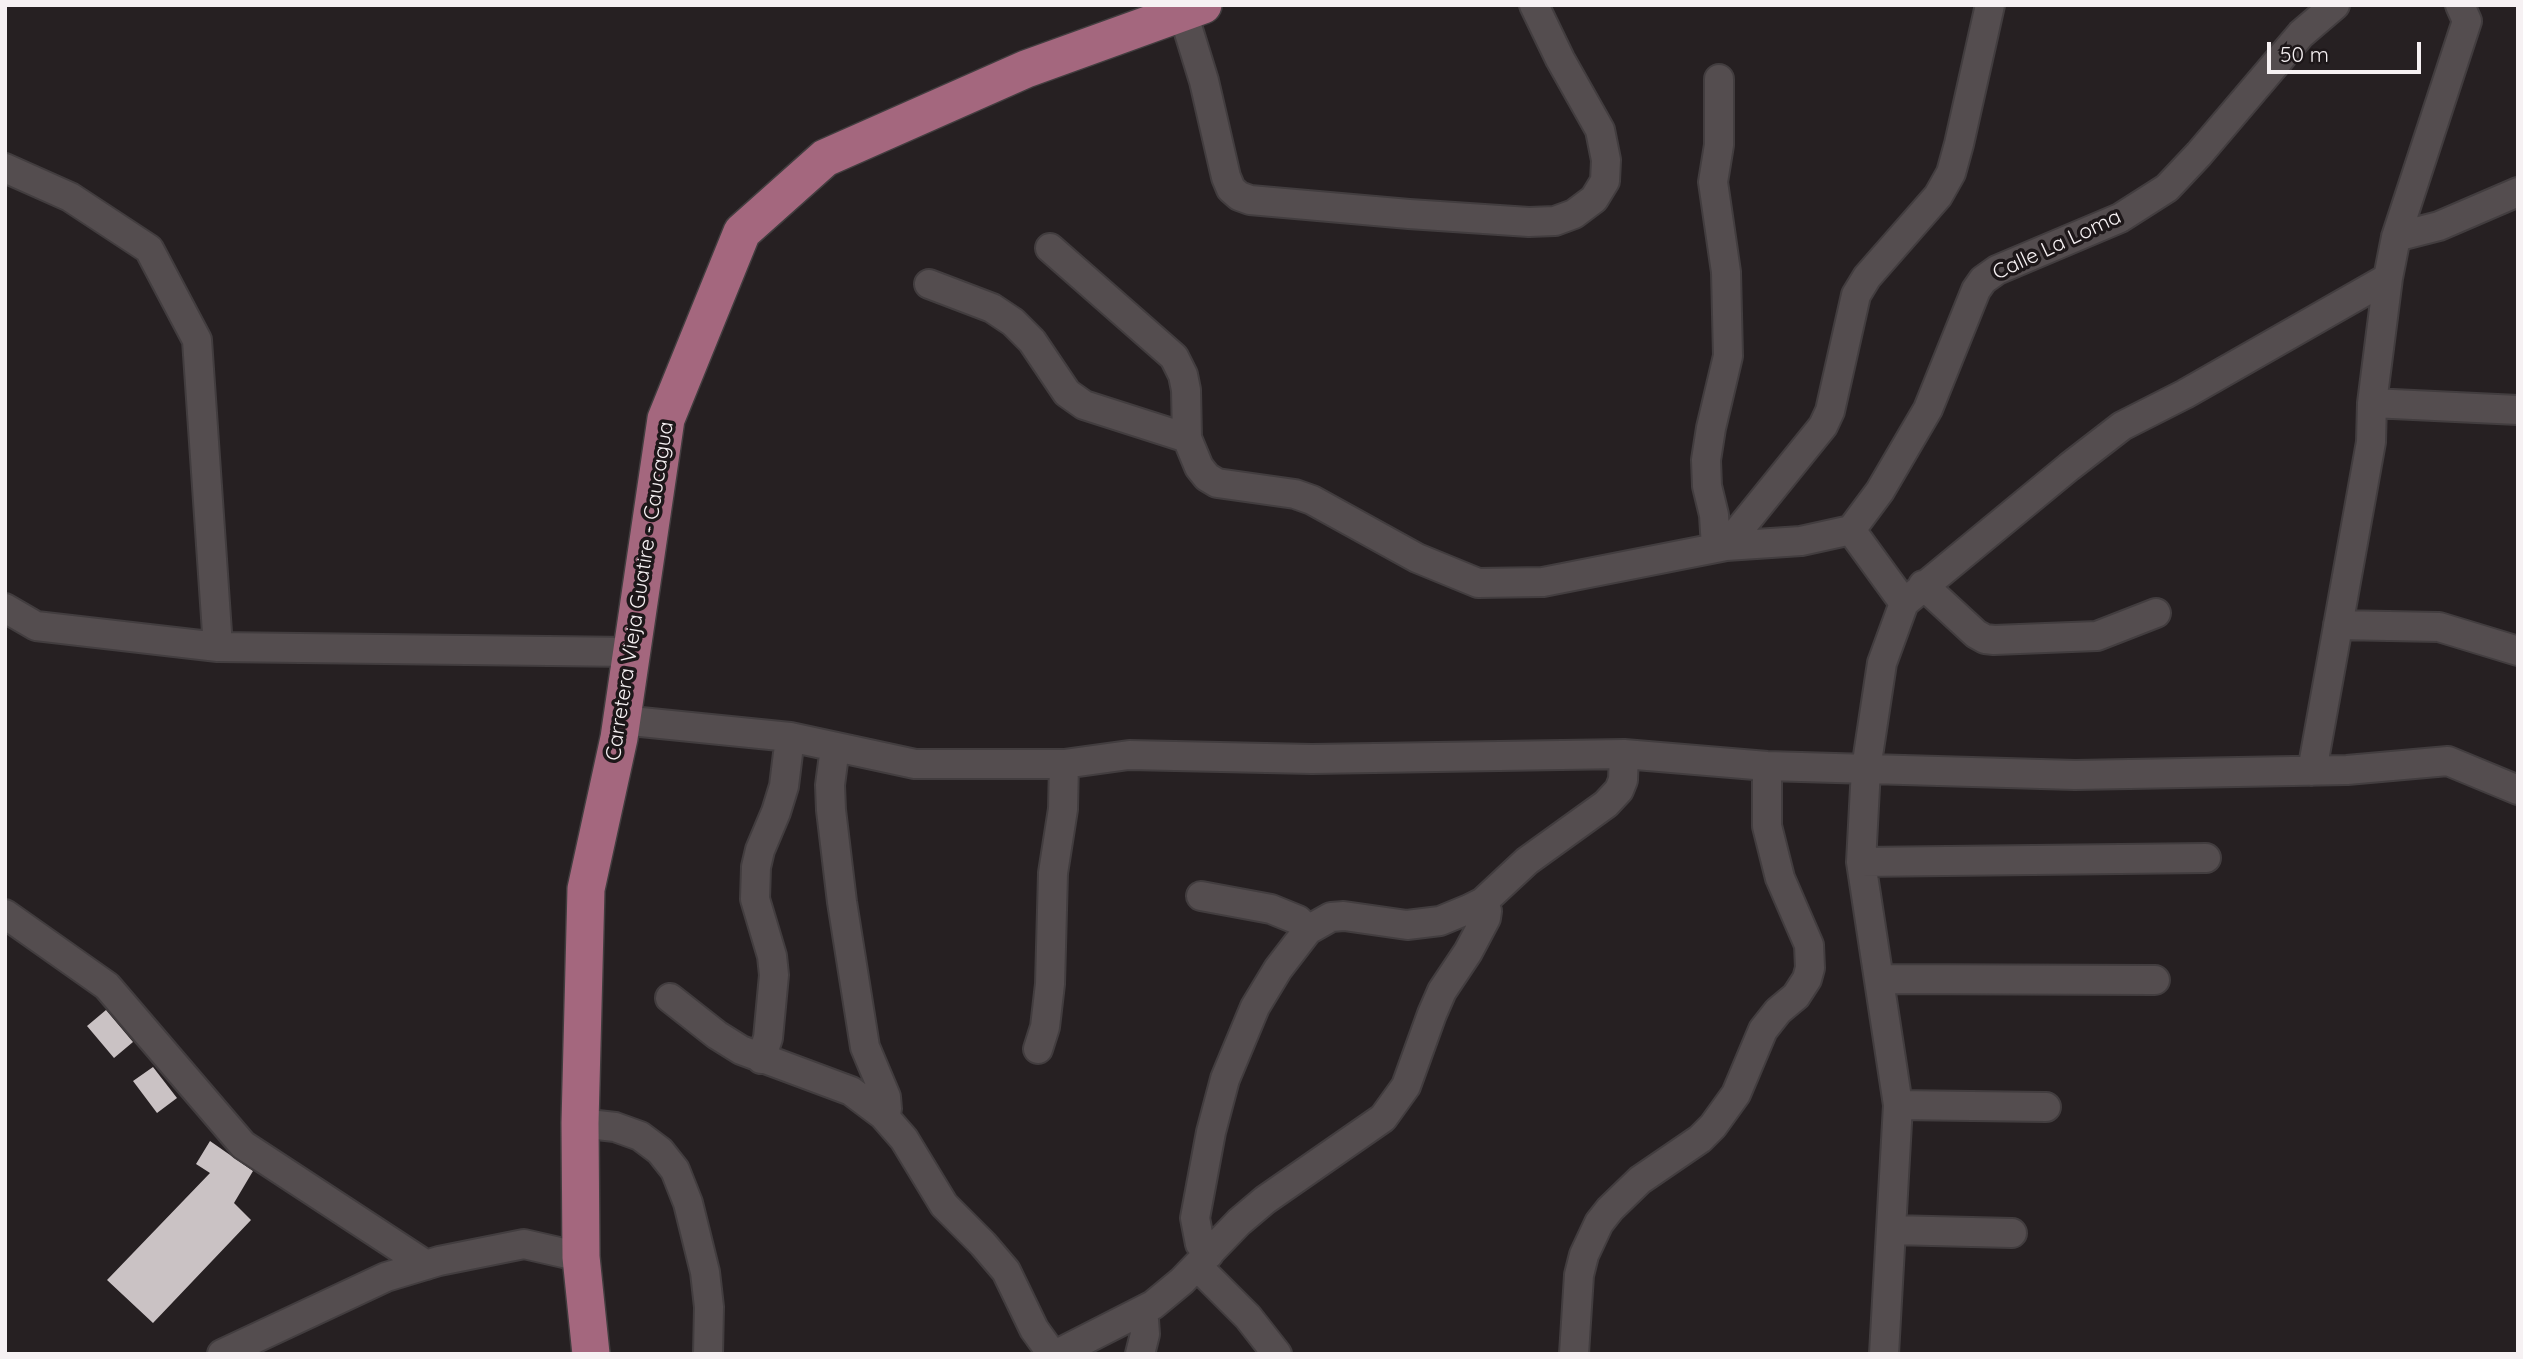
<!DOCTYPE html>
<style>
body{margin:0}
#map{position:relative;width:2523px;height:1359px;overflow:hidden;background:#262022;font-family:Quicksand,sans-serif}
canvas{display:block}
.frame{position:absolute;inset:0;border:7px solid #f6f1f3;pointer-events:none}
.scale{position:absolute;left:2267px;top:42px;width:154px;height:32px;box-sizing:border-box;border:4px solid #f6f1f3;border-top:0;padding-left:9px;font-size:21px;line-height:24px;white-space:nowrap;color:#f6f1f3;-webkit-text-stroke:5px #1d1719;paint-order:stroke}
</style>
<div id="map">
<canvas width="2523" height="1359"></canvas>
<div class="frame"></div>
<div class="scale">50 m</div>
</div>
<script>
const g = document.querySelector('canvas').getContext('2d');
g.lineJoin = 'round';
function paint(path, color) { g.fillStyle = color; g.fill(path, 'evenodd'); }
const shape = rows => new Path2D(rows.map(r => 'M' + r).join(''));
function stroke(path, color, width, dash) { g.strokeStyle = color; g.lineWidth = width; g.lineCap = dash ? 'butt' : 'round'; g.setLineDash(dash || []); g.stroke(path); }
function write(font, color, halo, rows, align = 'center') {
  g.font = font + ' Quicksand,sans-serif'; g.lineWidth = 7; g.setLineDash([]); g.textBaseline = 'middle'; g.strokeStyle = halo; g.fillStyle = color; for (const [text, x, y, turn = 0] of rows) {
    g.save(); g.translate(x, y); g.rotate((+turn || 0) * Math.PI / 180); g.textAlign = isNaN(turn) ? turn : align; if (halo) g.strokeText(text, 0, 0); g.fillText(text, 0, 0); g.restore();
  }
}
paint(shape([
 [106,1010,133,1042,114,1058,87,1026],
 [153,1067,177,1098,157,1113,133,1081],
 [210,1141,253,1171,234,1203,251,1220,153,1323,107,1280,210,1173,196,1164]
]), '#cac2c4');
const minor = shape([
 [1183,13,1204,81,1226,177,1231,189,1239,196,1250,200,1409,214,1529,222,1555,221,1574,214,1594,199,1605,181,1606,160,1600,130,1560,59,1534,5],
 [5,168,70,197,149,249,197,340,218,647],
 [2396,237,2439,226,2518,192],
 [1050,248,1174,357,1183,375,1186,390,1187,438],
 [929,284,992,308,1013,322,1032,341,1067,393,1084,405,1187,438,1199,467,1207,477,1217,483,1295,494,1312,500,1417,558,1478,583,1543,582,1726,546,1801,541,1851,530],
 [2372,403,2518,410],
 [1726,546,1823,426,1830,411,1856,295,1867,277,1938,196,1951,173,1959,144,1990,5],
 [1716,548,1714,515,1707,486,1706,460,1711,428,1728,356,1726,272,1713,182,1719,145,1719,79],
 [1923,585,1976,634,1985,639,1994,640,2097,636,2156,613],
 [1904,603,1851,530,1880,491,1928,409,1976,290,1983,280,1997,270,2120,218,2167,188,2199,154,2301,34,2335,5],
 [5,608,36,626,218,647,631,652],
 [2338,625,2439,627,2518,651],
 [621,720,790,737,915,764,1064,764,1129,755,1312,759,1624,754,1767,766,2075,775,2347,770,2448,761,2518,790],
 [835,747,830,785,831,810,842,902,865,1047,886,1097,887,1109,883,1115],
 [2312,771,2371,442,2372,403,2388,278,2396,237,2467,21,2460,5],
 [1861,862,2206,858],
 [1201,896,1271,909,1298,920,1308,930],
 [5,914,107,986,243,1145,426,1265],
 [1879,979,2155,980],
 [670,998,717,1035,741,1050,851,1091,883,1115,904,1139,944,1205,983,1244,1006,1271,1034,1329,1052,1354],
 [1038,1049,1045,1027,1050,984,1053,873,1063,809,1064,764],
 [761,1059,768,1038,774,975,772,956,755,899,756,867,760,850,776,812,784,786,790,737],
 [1898,1105,2046,1107],
 [580,1123,615,1127,640,1136,660,1151,675,1170,688,1203,705,1272,709,1307,708,1354],
 [1892,1230,2012,1233],
 [1209,1254,1200,1244,1195,1218,1211,1132,1225,1079,1255,1007,1278,969,1308,930,1331,917,1344,916,1407,925,1440,921,1469,909,1483,902,1527,861,1606,804,1619,790,1623,780,1624,754],
 [1197,1266,1248,1317,1277,1354],
 [1140,1313,1144,1320,1145,1334,1140,1354],
 [222,1354,386,1277,439,1261,524,1244,581,1257],
 [1057,1354,1153,1305,1182,1281,1239,1222,1265,1200,1383,1118,1406,1086,1432,1014,1442,991,1468,952,1486,918,1487,911,1483,902],
 [1574,1354,1579,1275,1584,1255,1599,1223,1610,1209,1640,1180,1700,1139,1713,1126,1736,1094,1763,1030,1778,1011,1796,996,1807,979,1810,968,1809,945,1780,878,1767,826,1767,766],
 [1884,1354,1898,1105,1861,862,1866,769,1882,663,1904,603,2069,467,2122,426,2185,394,2388,278]
]);
const major = shape([
 [591,1354,581,1257,580,1123,586,889,619,738,666,419,742,232,825,158,1026,69,1203,5]
]);
stroke(minor, '#423d3f', 32);
stroke(major, '#423d3f', 40);
stroke(minor, '#544d4f', 28);
stroke(major, '#a4677e', 37);
write('21px', '#f6f1f3', '#1d1719', [
 ["Calle La Loma",2057,245,-25],
 ["Carretera Vieja Guatire - Caucagua",640,591,-81]
]);
</script>
